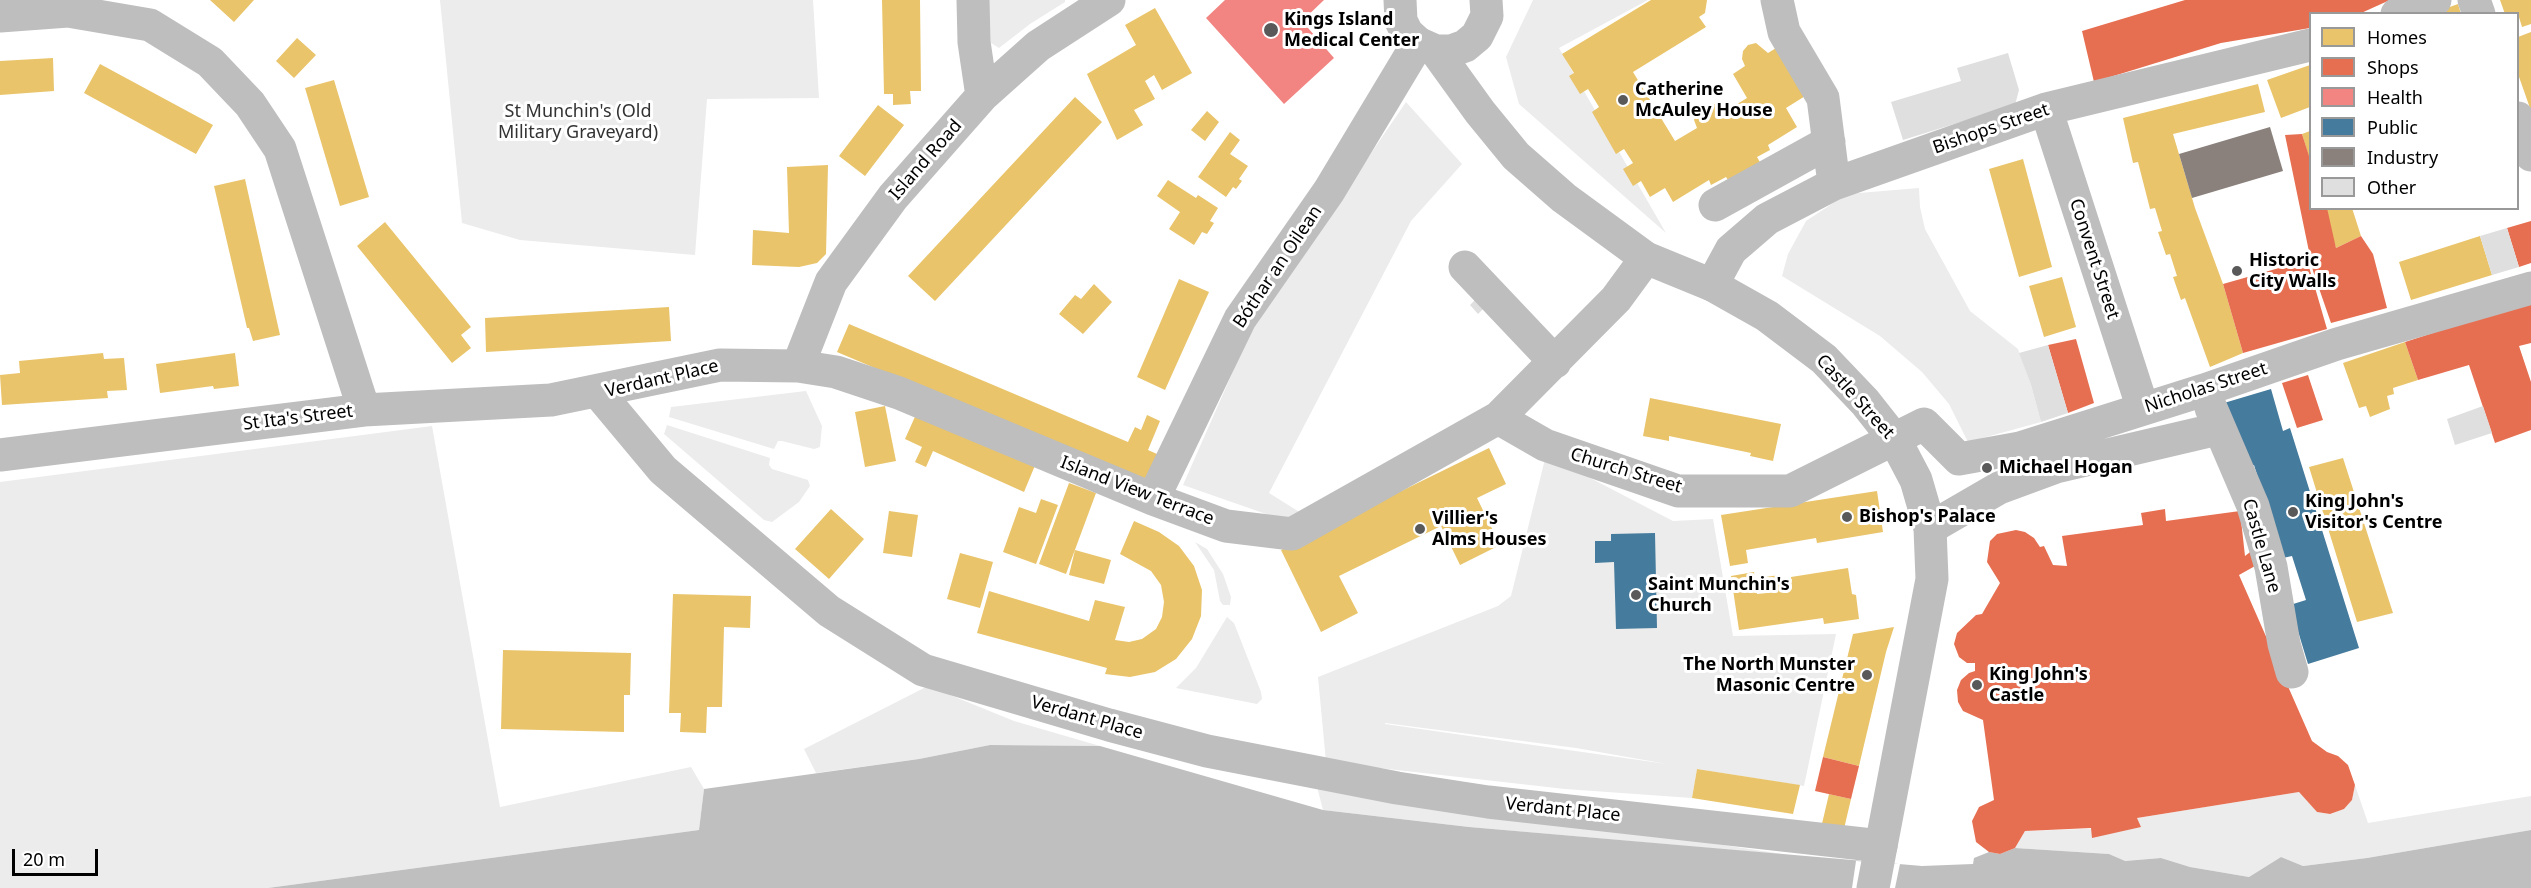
<!DOCTYPE html>
<meta charset="utf-8">
<style>
body{margin:0}
#map{position:relative;width:2531px;height:888px;overflow:hidden;background:#fff;font-family:"Noto Sans",sans-serif}
canvas{display:block}
.legend{position:absolute;left:2309px;top:12px;width:210px;height:198px;box-sizing:border-box;background:#fff;border:2px solid #999;margin:0;padding:8px 10px;list-style:none;font-size:18px;color:#000}
.legend li{display:flex;align-items:center;gap:12px;height:30px}
.legend b{width:30px;border:2px solid #999}
.scale{position:absolute;left:12px;top:849px;width:86px;height:27px;box-sizing:border-box;border:3px solid #000;border-top:0;padding-left:8px;font-size:18px;line-height:21px;white-space:nowrap;color:#000;-webkit-text-stroke:4px #fff;paint-order:stroke}
</style>
<div id="map">
<canvas width="2531" height="888"></canvas>
<ul class="legend">
<li><b style="height:16px;background:#e9c46a"></b>Homes</li>
<li><b style="height:16px;background:#e76f51"></b>Shops</li>
<li><b style="height:16px;background:#f28482"></b>Health</li>
<li><b style="height:16px;background:#457b9d"></b>Public</li>
<li><b style="height:16px;background:#8a817c"></b>Industry</li>
<li><b style="height:16px;background:#dfdfdf"></b>Other</li>
</ul>
<div class="scale">20 m</div>
</div>
<script>
const g = document.querySelector('canvas').getContext('2d');
g.lineJoin = 'round';
function paint(path, color) { g.fillStyle = color; g.fill(path, 'evenodd'); }
const shape = rows => new Path2D(rows.map(r => 'M' + r).join(''));
function stroke(path, color, width, dash) { g.strokeStyle = color; g.lineWidth = width; g.lineCap = dash ? 'butt' : 'round'; g.setLineDash(dash || []); g.stroke(path); }
function write(font, color, halo, rows, align = 'center') {
  g.font = font + ' "Noto Sans",sans-serif'; g.lineWidth = 6; g.setLineDash([]); g.textBaseline = 'middle'; g.strokeStyle = halo; g.fillStyle = color; for (const [text, x, y, turn = 0] of rows) {
    g.save(); g.translate(x, y); g.rotate((+turn || 0) * Math.PI / 180); g.textAlign = isNaN(turn) ? turn : align; if (halo) g.strokeText(text, 0, 0); g.fillText(text, 0, 0); g.restore();
  }
}
paint(shape([
 [440,0,813,0,819,98,707,99,695,255,520,240,462,223],
 [986,0,1065,0,1065,2,1030,24,999,48,991,43,988,35],
 [1533,0,1648,0,1559,48,1666,233,1519,104,1506,57],
 [1406,102,1462,164,1411,221,1269,493,1301,513,1286,521,1183,485,1253,326],
 [1919,188,1920,207,1925,229,1970,311,2018,349,2031,385,2041,422,1968,442,1949,404,1922,372,1880,336,1782,276,1788,254,1806,221,1847,194],
 [806,391,822,426,820,447,814,449,782,441,778,441,774,449,669,417,671,407],
 [667,425,770,458,769,465,772,469,808,480,810,486,799,502,772,522,764,520,664,434],
 [432,426,500,807,691,767,704,789,699,830,268,888,0,888,0,482],
 [1546,455,1673,521,1713,519,1733,636,1836,634,1804,786,1697,769,1692,798,1565,789,1326,762,1318,677,1498,606,1511,596],
 [1385,723,1576,748,1667,764,1385,724],
 [1195,542,1207,549,1223,574,1231,597,1230,605,1223,605,1220,601,1214,570],
 [1227,617,1234,623,1261,692,1262,699,1257,704,1176,688,1196,668],
 [928,686,1014,721,1100,746,990,745,919,759,816,773,804,749],
 [1316,783,1789,855,1469,827,1323,810],
 [2355,785,2368,823,2531,796,2531,830,2367,858,2303,866,2281,857,2249,877,2190,867,2161,858,2124,861,2109,854,2015,848,2025,831,2140,827,2137,818,2299,792,2317,812,2330,814,2344,809,2352,800]
]), '#ececec');
paint(shape([
 [990,745,1100,746,1323,810,1469,827,1922,866,1973,864,1974,858,1989,852,2000,854,2015,848,2109,854,2125,861,2161,858,2190,867,2249,877,2281,857,2303,866,2367,858,2531,830,2531,888,268,888,699,830,704,789,919,759]
]), '#bfbfbf');
paint(shape([
 [1856,861,1900,864,1895,888,1852,888]
]), '#fff');
paint(shape([
 [210,0,254,0,234,22],
 [882,0,920,0,921,91,910,91,911,104,893,105,893,94,884,94],
 [1651,0,1707,0,1705,13,1699,17,1706,27,1633,72,1675,141,1697,128,1694,120,1697,110,1703,105,1711,103,1719,106,1724,112,1747,98,1733,74,1745,66,1742,59,1743,51,1748,45,1756,43,1768,53,1781,45,1810,93,1786,108,1797,127,1768,145,1770,150,1757,157,1761,164,1730,183,1726,177,1711,185,1709,180,1673,202,1665,188,1650,197,1641,181,1633,186,1623,169,1633,163,1624,149,1616,154,1592,112,1599,107,1588,89,1580,94,1569,76,1574,73,1562,54],
 [2500,0,2531,0,2531,24,2522,27,2518,14,2505,14],
 [2458,4,2461,14,2433,14,2433,13],
 [1155,8,1192,73,1162,90,1154,75,1145,81,1155,99,1134,110,1143,125,1117,140,1087,74,1136,45,1125,25],
 [2531,32,2531,111,2518,74,2518,37],
 [297,38,316,55,294,78,276,61],
 [53,58,54,91,0,95,0,61],
 [100,64,213,125,196,154,84,93],
 [2310,65,2310,107,2281,118,2267,80],
 [334,80,369,197,340,206,305,88],
 [2258,84,2265,112,2173,134,2195,208,2223,284,2243,353,2210,367,2185,298,2181,300,2173,277,2177,276,2170,254,2166,255,2158,232,2162,231,2155,208,2150,209,2138,162,2133,163,2123,118],
 [1075,97,1102,122,935,301,908,276],
 [878,105,904,125,865,176,839,156],
 [1207,111,1219,122,1205,141,1191,130],
 [2310,131,2310,160,2302,134],
 [1230,132,1240,140,1230,154,1248,166,1239,179,1242,181,1236,189,1233,187,1226,197,1198,177],
 [2023,159,2052,267,2019,277,1989,169],
 [828,165,826,254,817,263,799,267,752,265,753,230,789,233,787,167],
 [245,179,280,335,253,341,249,328,247,328,214,186],
 [1168,180,1196,198,1198,195,1218,208,1210,221,1214,223,1207,234,1202,232,1194,245,1169,229,1180,212,1157,196],
 [2324,208,2352,208,2361,236,2336,248],
 [385,222,471,327,461,335,471,348,452,363,357,246],
 [2480,236,2492,275,2411,300,2399,262],
 [2062,277,2076,327,2044,337,2029,286],
 [1179,279,1209,292,1165,390,1137,377],
 [1094,284,1112,302,1083,334,1059,314,1075,295,1081,299],
 [669,307,671,341,486,352,485,318],
 [849,324,1128,442,1135,427,1141,430,1147,415,1160,421,1148,450,1166,458,1154,486,837,352],
 [2405,342,2418,380,2393,388,2394,394,2387,396,2390,409,2370,417,2366,406,2359,408,2343,363],
 [103,353,104,359,124,358,127,390,107,391,108,398,2,405,0,375,20,373,19,361],
 [235,353,239,386,214,389,213,386,160,393,156,364],
 [1650,398,1781,424,1773,461,1750,456,1751,453,1669,436,1669,441,1643,436],
 [885,406,896,461,865,467,855,412],
 [918,410,1036,463,1024,492,933,451,926,467,915,462,922,447,905,439],
 [1489,448,1506,484,1477,498,1500,545,1460,565,1441,526,1339,576,1358,613,1321,632,1281,550],
 [2343,458,2393,613,2357,622,2309,467],
 [1069,483,1096,493,1066,574,1039,564],
 [1877,491,1883,532,1817,543,1816,538,1746,550,1748,563,1730,566,1721,515],
 [1041,499,1058,505,1036,564,1003,552,1019,507,1036,513],
 [831,509,864,539,829,579,795,549],
 [889,511,918,515,912,557,883,553],
 [1134,521,1159,532,1179,546,1194,566,1202,590,1201,616,1192,639,1176,659,1155,672,1130,677,1105,674,1107,668,977,633,989,591,1089,621,1095,600,1125,607,1115,640,1129,642,1142,639,1156,629,1162,617,1164,602,1161,585,1151,571,1120,554],
 [1075,550,1111,560,1104,584,1069,575],
 [960,553,993,562,980,608,947,599],
 [1848,568,1852,594,1856,595,1859,619,1824,624,1823,618,1739,630,1731,576,1754,572,1757,594,1767,593,1765,577,1780,575,1783,590,1792,588,1791,577],
 [673,594,751,596,750,628,724,627,722,707,707,707,706,733,680,732,681,713,669,713],
 [1894,627,1886,652,1859,766,1823,757,1853,634],
 [503,650,631,653,630,695,624,695,624,732,501,729],
 [1697,769,1800,785,1793,814,1692,798],
 [1829,794,1851,799,1843,833,1821,828]
]), '#e9c46a');
paint(shape([
 [2185,0,2390,0,2359,14,2310,14,2310,28,2221,43,2094,82,2082,31],
 [2302,134,2310,159,2310,208,2327,208,2336,248,2361,236,2373,254,2387,308,2331,323,2313,271,2285,135],
 [2531,221,2531,263,2519,267,2507,228],
 [2307,260,2327,329,2243,353,2223,284],
 [2531,301,2531,343,2519,346,2531,382,2531,430,2495,443,2469,365,2418,380,2405,342],
 [2076,339,2094,403,2068,413,2048,345],
 [2308,375,2323,420,2297,428,2282,383],
 [2165,509,2166,521,2240,511,2245,556,2259,545,2264,561,2239,575,2312,741,2327,752,2338,756,2348,765,2355,785,2352,800,2344,809,2330,814,2317,812,2299,792,2137,818,2141,827,2092,838,2091,828,2025,831,2015,848,2000,854,1989,852,1976,842,1972,821,1979,807,1994,800,1983,720,1963,711,1958,702,1957,690,1961,680,1969,673,1975,671,1975,663,1967,663,1959,657,1954,644,1957,633,1976,615,1982,614,2000,583,1987,562,1990,541,1997,534,2016,530,2025,532,2034,538,2040,547,2044,546,2053,565,2067,566,2062,536,2143,525,2141,513],
 [1823,757,1859,766,1851,799,1815,791]
]), '#e76f51');
paint(shape([
 [1225,0,1324,0,1302,21,1334,58,1284,104,1206,18]
]), '#f28482');
paint(shape([
 [2271,389,2283,431,2290,428,2359,648,2308,664,2290,605,2306,600,2292,556,2283,558,2254,465,2246,468,2224,403],
 [1655,533,1657,628,1616,629,1614,562,1595,563,1595,541,1611,541,1611,534]
]), '#457b9d');
paint(shape([
 [2270,127,2283,171,2192,198,2179,154]
]), '#8a817c');
paint(shape([
 [2008,53,2019,90,2015,105,1903,140,1891,102,1961,81,1957,68],
 [2507,228,2519,267,2492,275,2480,236],
 [1478,297,1486,306,1478,314,1470,305],
 [2048,345,2068,413,2041,422,2031,385,2019,353],
 [2483,406,2492,433,2455,445,2447,419]
]), '#dfdfdf');
stroke(shape([
 [973,0,974,42,982,96],
 [1777,0,1784,32,1823,98,1834,184],
 [2474,0,2479,14],
 [2397,14,2435,0],
 [0,16,68,11,150,25,210,62,250,104,280,149,364,410],
 [2046,109,2143,409],
 [2518,118,2531,155],
 [1715,205,1829,142],
 [1465,267,1555,362],
 [1712,285,1731,250,1767,219,1834,184,2046,109,2310,45],
 [798,366,831,282,893,197,982,96,1038,46,1109,0],
 [597,391,663,470,829,611,923,670,1109,725,1207,751,1397,788,1488,802,1881,846],
 [2211,408,2253,506,2271,567,2284,644,2292,672],
 [1498,418,1545,445,1678,491,1790,491,1924,424,1959,459,2020,448,2204,390,2337,344,2531,288],
 [0,455,364,410,551,400,720,365,798,366,836,372,899,393,1153,499,1226,526,1292,534,1498,418,1616,299,1646,258],
 [1153,499,1240,319,1329,191,1418,43],
 [1930,528,1999,488,2056,467,2218,429]
]), '#bebebe', 33);
stroke(shape([
 [1400,0,1401,21,1407,33,1418,43,1436,51,1451,51,1465,46,1477,36,1487,16,1486,0],
 [1436,51,1480,112,1516,156,1564,198,1646,258,1712,285,1767,316,1824,359,1865,402,1895,440,1916,480,1930,528,1932,579,1873,888]
]), '#bebebe', 33);
for (const [x, y, r, color] of [
 [1271,30,8,"#595959"],
 [1623,100,6,"#595959"],
 [2237,271,6,"#595959"],
 [1987,468,6,"#595959"],
 [2293,512,6,"#595959"],
 [1847,517,6,"#595959"],
 [1420,529,6,"#595959"],
 [1636,595,6,"#595959"],
 [1867,675,6,"#595959"],
 [1977,685,6,"#595959"]
]) { const dot = new Path2D(); dot.arc(x, y, r, 0, 2 * Math.PI); g.fillStyle = color; g.fill(dot); stroke(dot, '#fff', 2); }
write('bold 18px', '#000', '#fff', [
 ["Kings Island",1284,20],
 ["Medical Center",1284,41],
 ["Catherine",1635,90],
 ["McAuley House",1635,111],
 ["Historic",2249,261],
 ["City Walls",2249,282],
 ["Michael Hogan",1999,468],
 ["King John's",2305,502],
 ["Visitor's Centre",2305,523],
 ["Bishop's Palace",1859,517],
 ["Villier's",1432,519],
 ["Alms Houses",1432,540],
 ["Saint Munchin's",1648,585],
 ["Church",1648,606],
 ["The North Munster",1855,665,"right"],
 ["Masonic Centre",1855,686,"right"],
 ["King John's",1989,675],
 ["Castle",1989,696]
], 'left');
write('18px', '#333', '#fff', [
 ["St Munchin's (Old",578,112],
 ["Military Graveyard)",578,133]
]);
write('18px', '#000', '#fff', [
 ["Bishops Street",1991,129,-19],
 ["Island Road",926,160,-49],
 ["Convent Street",2094,259,72],
 ["Bóthar an Oilean",1278,267,-56],
 ["Verdant Place",662,379,-13],
 ["Nicholas Street",2206,388,-18],
 ["Castle Street",1855,397,48],
 ["St Ita's Street",298,418,-7],
 ["Church Street",1626,471,17],
 ["Island View Terrace",1137,491,21],
 ["Castle Lane",2261,546,74],
 ["Verdant Place",1087,718,16],
 ["Verdant Place",1563,810,6]
]);
</script>
